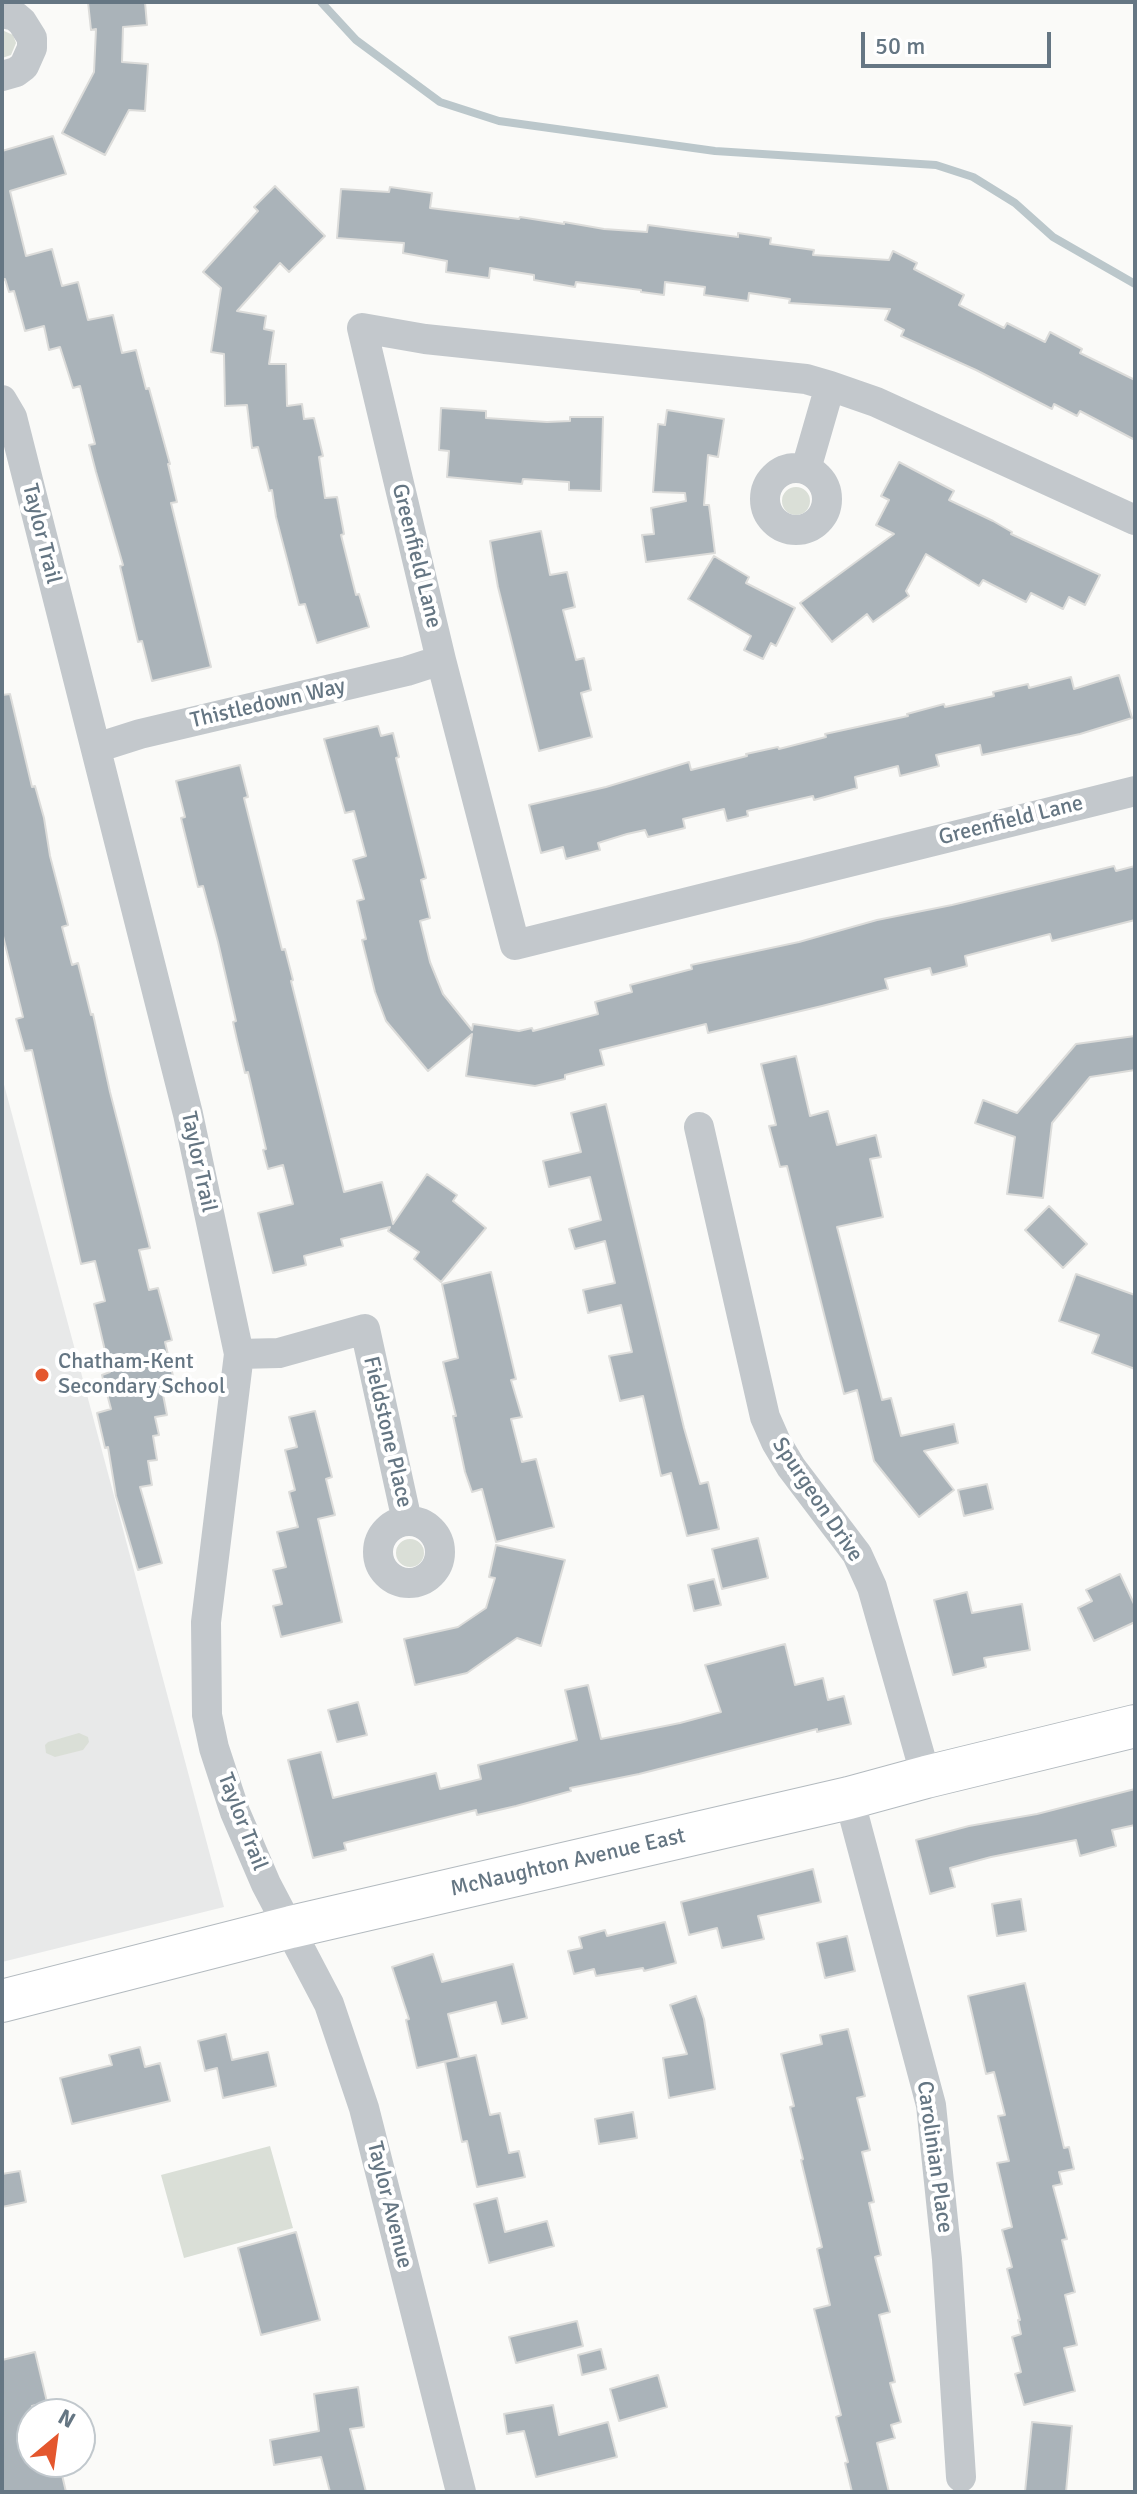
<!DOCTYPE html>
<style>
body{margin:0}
#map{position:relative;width:1137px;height:2494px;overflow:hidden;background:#fafaf8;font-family:Signika,sans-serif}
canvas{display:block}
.frame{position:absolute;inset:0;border:4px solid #657683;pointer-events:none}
.north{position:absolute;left:16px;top:2398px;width:80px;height:80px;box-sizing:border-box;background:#fff;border:2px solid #c1c8cd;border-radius:50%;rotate:29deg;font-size:22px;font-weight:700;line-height:32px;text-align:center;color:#657683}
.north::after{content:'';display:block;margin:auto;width:28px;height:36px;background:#e4572e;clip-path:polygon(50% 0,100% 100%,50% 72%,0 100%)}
.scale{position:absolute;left:861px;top:32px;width:190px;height:36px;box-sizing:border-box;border:4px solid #657683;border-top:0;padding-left:10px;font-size:24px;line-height:28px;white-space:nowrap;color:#657683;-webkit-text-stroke:6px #fff;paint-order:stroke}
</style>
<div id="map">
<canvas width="1137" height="2494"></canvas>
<div class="frame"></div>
<div class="north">N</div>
<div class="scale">50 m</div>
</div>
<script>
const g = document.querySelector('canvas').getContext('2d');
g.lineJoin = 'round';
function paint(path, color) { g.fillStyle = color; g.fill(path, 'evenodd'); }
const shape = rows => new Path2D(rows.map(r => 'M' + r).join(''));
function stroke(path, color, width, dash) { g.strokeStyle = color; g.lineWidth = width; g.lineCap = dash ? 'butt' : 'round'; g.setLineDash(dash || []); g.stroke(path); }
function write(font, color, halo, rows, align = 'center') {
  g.font = font + ' Signika,sans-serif'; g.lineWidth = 8; g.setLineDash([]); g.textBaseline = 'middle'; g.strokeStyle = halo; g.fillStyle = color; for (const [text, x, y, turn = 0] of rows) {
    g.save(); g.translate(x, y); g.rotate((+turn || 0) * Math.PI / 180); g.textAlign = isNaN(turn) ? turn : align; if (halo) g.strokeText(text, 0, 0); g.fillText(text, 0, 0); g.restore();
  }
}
paint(shape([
 [2,1077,224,1907,2,1962]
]), '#e8e9e9');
paint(shape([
 [2,30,13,35,16,43,11,55,2,58],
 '782 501a14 14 0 1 1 28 0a14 14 0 1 1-28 0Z',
 '396 1553a14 14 0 1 1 28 0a14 14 0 1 1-28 0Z',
 [79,1733,88,1737,89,1742,83,1750,55,1757,46,1753,45,1745,48,1742],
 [270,2146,293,2228,184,2258,161,2175]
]), '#dadfd7');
stroke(shape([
 [321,2,356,40,440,102,499,121,715,151,936,165,973,177,1015,203,1053,237,1135,284]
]), '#bbc7cb', 8);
const building = shape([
 [88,2,145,2,147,25,123,27,122,62,148,64,145,111,129,110,105,155,62,133,94,72,96,29,91,30,88,2],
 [53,136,66,174,10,191,26,256,52,249,62,286,78,282,88,320,113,315,122,353,136,350,146,389,149,388,170,464,168,464,177,502,171,503,211,667,152,681,142,641,138,642,120,566,123,565,96,472,89,445,95,444,80,386,73,388,60,347,49,350,44,326,25,331,14,291,9,292,5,279,2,280,2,151,53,136],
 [275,186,325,236,289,272,280,263,237,311,266,316,264,329,274,331,269,364,286,364,287,406,302,404,304,419,314,418,323,456,319,457,325,498,337,497,344,534,341,535,356,595,359,594,369,627,317,643,305,604,299,605,276,517,272,490,269,491,258,447,252,448,247,405,225,406,224,354,211,352,221,288,203,272,258,211,254,207,275,186],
 [390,187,432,193,430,208,519,219,520,217,564,224,564,222,604,229,647,232,648,225,738,237,738,233,771,238,770,244,814,250,813,255,889,260,893,251,917,263,914,269,964,295,959,305,1004,328,1007,323,1045,342,1050,332,1082,349,1080,353,1135,380,1135,440,1080,411,1077,416,1054,404,1052,409,976,370,901,336,904,330,885,320,890,309,789,303,790,299,749,293,748,301,704,295,705,287,665,282,664,295,641,292,641,290,576,282,575,287,534,280,534,275,490,268,489,278,446,272,447,261,403,253,404,243,337,238,341,189,389,192,390,187],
 [441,408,486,411,486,418,547,422,570,421,570,417,603,417,601,491,569,490,569,482,523,479,522,484,447,477,449,451,439,450,441,408],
 [667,410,724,419,718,457,708,455,704,505,709,505,715,553,646,562,642,535,654,534,651,508,686,501,685,493,653,492,658,424,665,425,667,410],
 [899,462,954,491,949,500,993,521,1012,532,1011,534,1100,575,1085,605,1069,597,1063,609,1031,593,1026,602,983,580,979,586,926,554,906,591,909,596,873,622,867,614,832,642,800,603,894,534,876,525,889,500,881,496,899,462],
 [541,531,550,575,567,572,575,607,563,610,576,660,584,658,591,690,581,693,592,737,539,751,498,587,490,541,541,531],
 [714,556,749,577,746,583,795,608,776,646,771,643,763,659,744,650,751,636,688,599,714,556],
 [1119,675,1132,718,1080,734,982,755,980,745,936,755,939,766,900,776,898,766,855,777,857,788,814,800,813,796,747,811,748,816,727,821,724,809,683,819,685,828,648,837,645,830,627,834,598,843,600,850,566,859,563,847,541,853,529,805,606,787,689,762,691,770,747,756,746,754,778,747,779,749,826,737,825,734,908,716,907,714,944,704,945,707,994,696,993,692,1028,684,1029,688,1071,677,1074,689,1119,675],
 [10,694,32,787,35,786,44,818,50,856,68,925,62,927,72,965,78,963,91,1015,93,1014,110,1092,150,1248,139,1250,149,1290,158,1288,172,1340,165,1342,173,1376,160,1379,167,1415,155,1417,159,1435,153,1436,157,1460,148,1461,152,1485,140,1487,162,1563,138,1570,116,1496,108,1447,105,1448,97,1413,111,1409,102,1375,110,1372,94,1304,105,1301,95,1261,81,1264,32,1050,25,1051,16,1019,23,1017,2,932,2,695,10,694],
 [378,726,381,736,393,733,399,757,396,758,426,878,421,880,430,918,420,921,430,962,443,994,472,1030,473,1024,519,1031,532,1028,533,1031,598,1014,595,1002,632,992,630,985,692,969,691,965,799,942,877,920,952,905,1114,866,1116,871,1135,866,1135,920,1052,941,1050,934,965,956,967,966,932,975,930,968,885,979,888,989,822,1006,708,1033,706,1024,600,1050,604,1065,565,1075,565,1079,535,1086,466,1076,472,1034,428,1071,386,1021,375,992,362,940,366,939,357,901,364,899,353,860,366,856,354,811,345,813,324,739,378,726],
 [240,765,248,797,244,798,282,950,285,949,293,980,291,981,344,1192,382,1182,393,1224,427,1174,457,1195,453,1201,486,1228,441,1282,414,1259,419,1252,388,1231,390,1227,341,1239,343,1246,304,1256,306,1265,273,1273,258,1213,293,1204,283,1165,268,1169,263,1150,266,1149,248,1072,245,1073,237,1040,233,1022,236,1021,218,942,203,886,198,887,181,818,185,817,176,781,240,765],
 [1135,1036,1135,1070,1090,1077,1052,1123,1043,1198,1007,1194,1015,1137,975,1123,983,1100,1017,1113,1076,1044,1135,1036],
 [796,1056,810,1116,828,1111,837,1145,876,1135,881,1157,870,1159,883,1217,837,1227,882,1400,891,1398,901,1436,954,1424,958,1443,924,1451,954,1490,919,1517,874,1461,857,1390,844,1394,787,1166,780,1167,769,1126,776,1125,761,1064,796,1056],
 [606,1104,684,1428,700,1484,708,1482,719,1529,687,1536,671,1473,661,1476,643,1396,620,1401,609,1356,632,1352,621,1305,588,1313,583,1290,615,1283,605,1241,575,1249,569,1229,601,1220,590,1177,549,1187,543,1161,581,1152,571,1113,606,1104],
 [1049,1206,1087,1244,1063,1268,1025,1230,1049,1206],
 [491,1272,516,1379,511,1380,522,1417,511,1419,522,1462,536,1459,554,1527,496,1542,482,1489,472,1492,465,1472,453,1416,456,1416,443,1362,458,1358,442,1284,491,1272],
 [1076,1274,1135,1295,1135,1369,1092,1353,1099,1335,1059,1321,1076,1274],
 [315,1411,332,1477,326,1479,335,1515,318,1519,342,1622,281,1637,273,1606,282,1604,273,1570,286,1567,277,1532,298,1527,289,1492,295,1490,285,1450,297,1447,289,1417,315,1411],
 [987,1484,993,1509,964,1516,958,1490,987,1484],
 [758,1538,768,1578,722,1589,712,1549,758,1538],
 [496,1545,565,1560,541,1646,517,1638,467,1673,415,1685,404,1639,458,1627,486,1608,495,1578,489,1577,496,1545],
 [1120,1574,1135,1606,1135,1622,1094,1641,1078,1608,1092,1601,1086,1590,1120,1574],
 [714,1579,721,1605,694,1611,688,1585,714,1579],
 [967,1592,972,1613,1022,1604,1030,1650,984,1658,986,1667,953,1675,934,1600,967,1592],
 [785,1644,795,1685,823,1678,828,1700,844,1696,851,1724,817,1732,817,1729,639,1774,570,1788,571,1791,516,1806,477,1815,476,1810,344,1843,346,1850,313,1858,288,1760,321,1752,333,1798,436,1773,440,1789,481,1779,478,1765,577,1740,565,1690,588,1685,601,1739,680,1723,721,1712,705,1665,785,1644],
 [358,1702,367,1735,337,1742,328,1710,358,1702],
 [1135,1789,1135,1825,1112,1830,1116,1846,1080,1856,1076,1840,991,1857,950,1868,955,1887,930,1894,916,1840,969,1826,1037,1814,1135,1789],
 [813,1869,821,1902,758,1916,764,1939,722,1948,717,1928,689,1935,681,1902,813,1869],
 [1021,1899,1026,1931,997,1936,992,1904,1021,1899],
 [665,1922,676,1963,644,1971,643,1968,596,1976,594,1969,574,1974,568,1951,582,1948,579,1937,605,1930,607,1936,665,1922],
 [847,1936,855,1971,825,1978,817,1943,847,1936],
 [433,1954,442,1982,513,1964,527,2018,502,2024,496,2002,448,2014,459,2058,417,2068,406,2020,409,2019,392,1967,433,1954],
 [1025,1983,1064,2148,1069,2147,1074,2169,1059,2172,1062,2184,1053,2186,1067,2239,1062,2240,1075,2292,1065,2295,1077,2345,1064,2348,1075,2391,1024,2405,1015,2374,1021,2372,1012,2337,1021,2334,1018,2320,1020,2320,1007,2269,1012,2267,1002,2230,1012,2227,997,2163,1009,2161,998,2116,1005,2115,994,2072,986,2074,968,1996,1025,1983],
 [696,1996,704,2019,715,2089,669,2098,663,2058,687,2054,670,2005,696,1996],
 [848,2029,865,2096,857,2098,870,2150,862,2152,874,2202,869,2203,881,2255,875,2257,890,2312,879,2315,895,2382,890,2383,901,2422,891,2425,895,2438,877,2443,889,2492,852,2492,845,2463,848,2462,836,2417,841,2415,814,2309,830,2305,817,2249,822,2247,801,2160,803,2159,790,2107,794,2106,781,2054,822,2044,820,2035,848,2029],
 [226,2034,232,2060,268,2052,276,2086,223,2098,217,2068,205,2071,198,2041,226,2034],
 [140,2047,145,2067,160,2063,170,2101,72,2124,60,2078,112,2065,109,2055,140,2047],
 [476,2055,490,2115,500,2113,509,2153,519,2151,525,2177,477,2187,467,2141,462,2142,445,2062,476,2055],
 [633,2112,637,2138,599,2144,595,2119,633,2112],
 [20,2171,26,2202,2,2207,2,2174,20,2171],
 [497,2198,505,2232,547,2221,554,2246,489,2263,474,2204,497,2198],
 [296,2232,320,2320,261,2335,238,2248,296,2232],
 [577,2321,583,2346,516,2363,509,2337,577,2321],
 [601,2349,606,2369,582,2375,578,2355,601,2349],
 [35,2352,47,2402,32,2406,32,2462,59,2462,66,2492,2,2492,2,2360,35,2352],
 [658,2375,667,2407,619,2421,610,2389,658,2375],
 [358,2387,364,2427,350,2429,366,2492,330,2492,321,2457,274,2465,270,2440,319,2431,314,2394,358,2387],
 [553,2405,559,2435,608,2422,617,2457,536,2477,524,2431,507,2434,504,2414,553,2405],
 [1032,2422,1072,2426,1066,2492,1025,2492,1032,2422]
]);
paint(building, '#aab3b9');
stroke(building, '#dcdcda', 2);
const secondary = shape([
 [2,2001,291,1927,849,1798,926,1777,1135,1726]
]);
stroke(secondary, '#b3babf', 44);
stroke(shape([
 [2,13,15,16,22,22,32,38,32,48,24,66,16,72,2,76],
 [2,400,12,417,188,1114,239,1354,206,1622,207,1715,214,1748,235,1812,266,1884,329,2004,364,2108,461,2492],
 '765 499a31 31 0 1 1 62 0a31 31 0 1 1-62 0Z',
 [806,469,830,386],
 [1135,520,876,402,830,386,806,379,425,339,362,328,441,660,515,945,1135,791],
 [96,748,140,734,407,671,441,660],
 [699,1127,765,1417,776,1442,791,1467,857,1554,872,1587,926,1777],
 [239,1354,279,1353,365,1329,407,1521],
 '378 1552a31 31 0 1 1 62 0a31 31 0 1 1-62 0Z',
 [849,1798,931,2105,947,2259,961,2477]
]), '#c3c8cc', 30);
stroke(secondary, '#fff', 42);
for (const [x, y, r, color] of [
 [42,1375,8,"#e4572e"]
]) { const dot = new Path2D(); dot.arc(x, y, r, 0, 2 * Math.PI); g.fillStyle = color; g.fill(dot); stroke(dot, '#fff', 3); }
write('22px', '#657683', '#fff', [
 ["Taylor Trail",41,534,76],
 ["Greenfield Lane",416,556,76],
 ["Thistledown Way",268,704,-13],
 ["Greenfield Lane",1011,821,-14],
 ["Taylor Trail",198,1162,78],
 ["Fieldstone Place",387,1432,77],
 ["Spurgeon Drive",817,1500,56],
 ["Taylor Trail",242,1822,69],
 ["McNaughton Avenue East",568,1863,-13],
 ["Carolinian Place",934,2157,82],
 ["Taylor Avenue",389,2205,76]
]);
write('22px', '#657683', '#fff', [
 ["Chatham-Kent",58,1362],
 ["Secondary School",58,1387]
], 'left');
</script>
